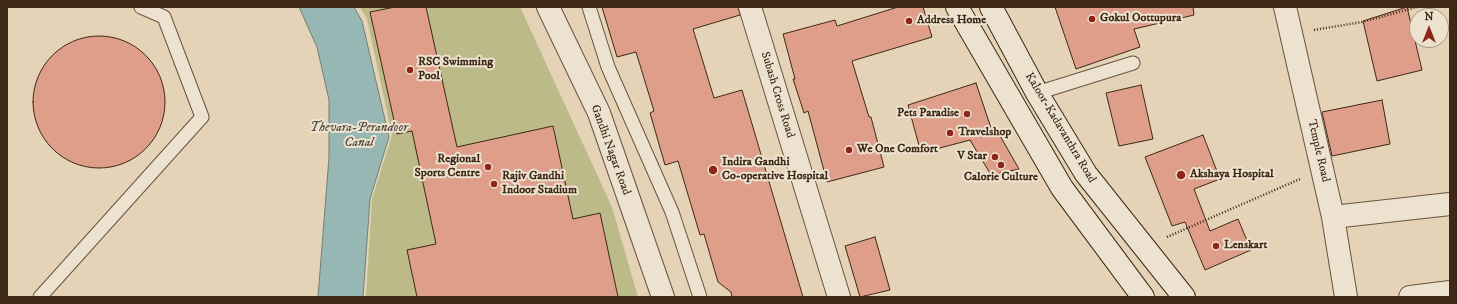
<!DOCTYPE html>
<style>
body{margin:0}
#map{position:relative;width:1457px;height:304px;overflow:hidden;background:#e4d3b6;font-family:"IM FELL DW Pica",serif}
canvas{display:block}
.frame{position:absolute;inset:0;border:8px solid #3d2916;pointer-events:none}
.north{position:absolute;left:1409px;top:8px;width:40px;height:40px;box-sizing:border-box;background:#ede2d0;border:1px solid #a79886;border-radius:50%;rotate:0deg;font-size:11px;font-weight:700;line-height:16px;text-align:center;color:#3d2916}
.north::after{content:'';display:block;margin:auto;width:14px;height:18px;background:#8f2418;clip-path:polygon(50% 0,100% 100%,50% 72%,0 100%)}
</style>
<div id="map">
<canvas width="1457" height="304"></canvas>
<div class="frame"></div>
<div class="north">N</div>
</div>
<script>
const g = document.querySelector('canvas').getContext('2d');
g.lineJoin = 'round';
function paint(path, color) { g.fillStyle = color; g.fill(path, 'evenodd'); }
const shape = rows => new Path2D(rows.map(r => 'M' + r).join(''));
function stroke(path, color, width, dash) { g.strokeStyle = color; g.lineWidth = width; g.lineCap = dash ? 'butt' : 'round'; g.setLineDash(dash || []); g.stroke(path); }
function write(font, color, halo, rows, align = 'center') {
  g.font = font + ' "IM FELL DW Pica",serif'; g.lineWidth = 4; g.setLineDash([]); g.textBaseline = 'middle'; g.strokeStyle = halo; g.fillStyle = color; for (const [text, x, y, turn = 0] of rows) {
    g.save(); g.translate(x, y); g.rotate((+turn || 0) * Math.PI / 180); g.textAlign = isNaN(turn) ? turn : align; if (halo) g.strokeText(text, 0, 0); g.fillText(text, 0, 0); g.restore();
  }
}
paint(shape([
 [360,7,520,7,612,207,638,297,366,297,372,199,392,135,367,19]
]), '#bcba88');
const water = shape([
 [299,7,354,7,362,21,389,137,370,199,363,297,318,297,329,157,329,100,317,47,299,7]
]);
paint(water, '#97b7b4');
stroke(water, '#737e75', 1);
const building = shape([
 [395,7,426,7,457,147,553,126,573,219,600,213,618,297,417,297,407,250,436,244,412,131,397,134,370,12,395,7],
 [602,7,738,7,740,15,693,29,714,98,742,90,803,297,732,297,731,292,718,282,704,234,700,235,678,161,665,165,650,113,654,111,636,52,617,57,602,7],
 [898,7,923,7,932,37,852,61,869,117,871,117,884,167,827,182,808,111,804,113,793,79,795,79,783,34,835,20,837,26,898,7],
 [1055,7,1193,7,1194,15,1134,29,1140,47,1076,69,1055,7],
 [1407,7,1422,70,1377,81,1363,21,1407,7],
 '33 102a66 66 0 1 1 132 0a66 66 0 1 1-132 0Z',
 [976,83,994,137,999,134,1019,169,991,175,970,140,921,153,908,105,976,83],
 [1141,85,1153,139,1119,146,1106,93,1141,85],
 [1382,100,1390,144,1332,156,1322,112,1382,100],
 [1203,135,1220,179,1194,189,1210,231,1238,219,1251,250,1205,270,1185,222,1172,226,1145,157,1203,135],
 [875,237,890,290,860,297,845,246,875,237]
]);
paint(building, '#de9e8a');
stroke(building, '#3d2916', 1);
const service = shape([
 [589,7,608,67,672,212,700,297],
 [1037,93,1133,63],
 [40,297,202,117,164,17,141,7]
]);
const minor = shape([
 [750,7,839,297],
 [1285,7,1333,217,1346,297],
 [1333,217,1450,204],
 [1410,297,1450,292]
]);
const tertiary = shape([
 [548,7,599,113,663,297]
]);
const secondary = shape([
 [957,7,1062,188,1143,297],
 [991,7,1037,93,1086,174,1184,297]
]);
stroke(service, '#67543e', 15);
stroke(minor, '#67543e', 24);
stroke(tertiary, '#67543e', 24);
stroke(secondary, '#3d2916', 24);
stroke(shape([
 [1314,30,1362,22,1417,7],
 [1167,237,1300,179]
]), '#3d2916', 2.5, [1, 2]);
stroke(service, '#ede2d0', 13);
stroke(minor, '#ede2d0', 22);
stroke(tertiary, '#ede2d0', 22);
stroke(secondary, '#ede2d0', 22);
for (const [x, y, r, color] of [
 [1092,19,4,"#8f2418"],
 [909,21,4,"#8f2418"],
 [410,70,4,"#8f2418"],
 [967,114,4,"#8f2418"],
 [950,133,4,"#8f2418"],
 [849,150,4,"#8f2418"],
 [995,157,4,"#8f2418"],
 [1001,165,4,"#8f2418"],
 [488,167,4,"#8f2418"],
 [713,170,5,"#8f2418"],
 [1181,175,5,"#8f2418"],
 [494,184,4,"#8f2418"],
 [1216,246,4,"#8f2418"]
]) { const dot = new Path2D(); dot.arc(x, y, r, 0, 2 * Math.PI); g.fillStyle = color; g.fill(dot); stroke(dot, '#ede2d0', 1.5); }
write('bold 12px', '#3d2916', '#ede2d0', [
 ["Gokul Oottupura",1100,19],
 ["Address Home",917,21],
 ["RSC Swimming",418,63],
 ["Pool",418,77],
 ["Pets Paradise",959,114,"right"],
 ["Travelshop",958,133],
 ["We One Comfort",857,150],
 ["V Star",987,157,"right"],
 ["Regional",480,160,"right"],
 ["Sports Centre",480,174,"right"],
 ["Indira Gandhi",722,163],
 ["Co-operative Hospital",722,177],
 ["Akshaya Hospital",1190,175],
 ["Rajiv Gandhi",502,177],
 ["Indoor Stadium",502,191],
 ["Calorie Culture",1001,178,"center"],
 ["Lenskart",1224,246]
], 'left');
write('12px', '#3d2916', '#ede2d0', [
 ["Subash Cross Road",777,95,73],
 ["Kaloor-Kadavanthra Road",1060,128,59],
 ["Gandhi Nagar Road",610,150,70],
 ["Temple Road",1318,151,77]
]);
write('italic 13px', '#544c3e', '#ede2d0', [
 ["Thevara-Perandoor",359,128],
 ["Canal",359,143]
]);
</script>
